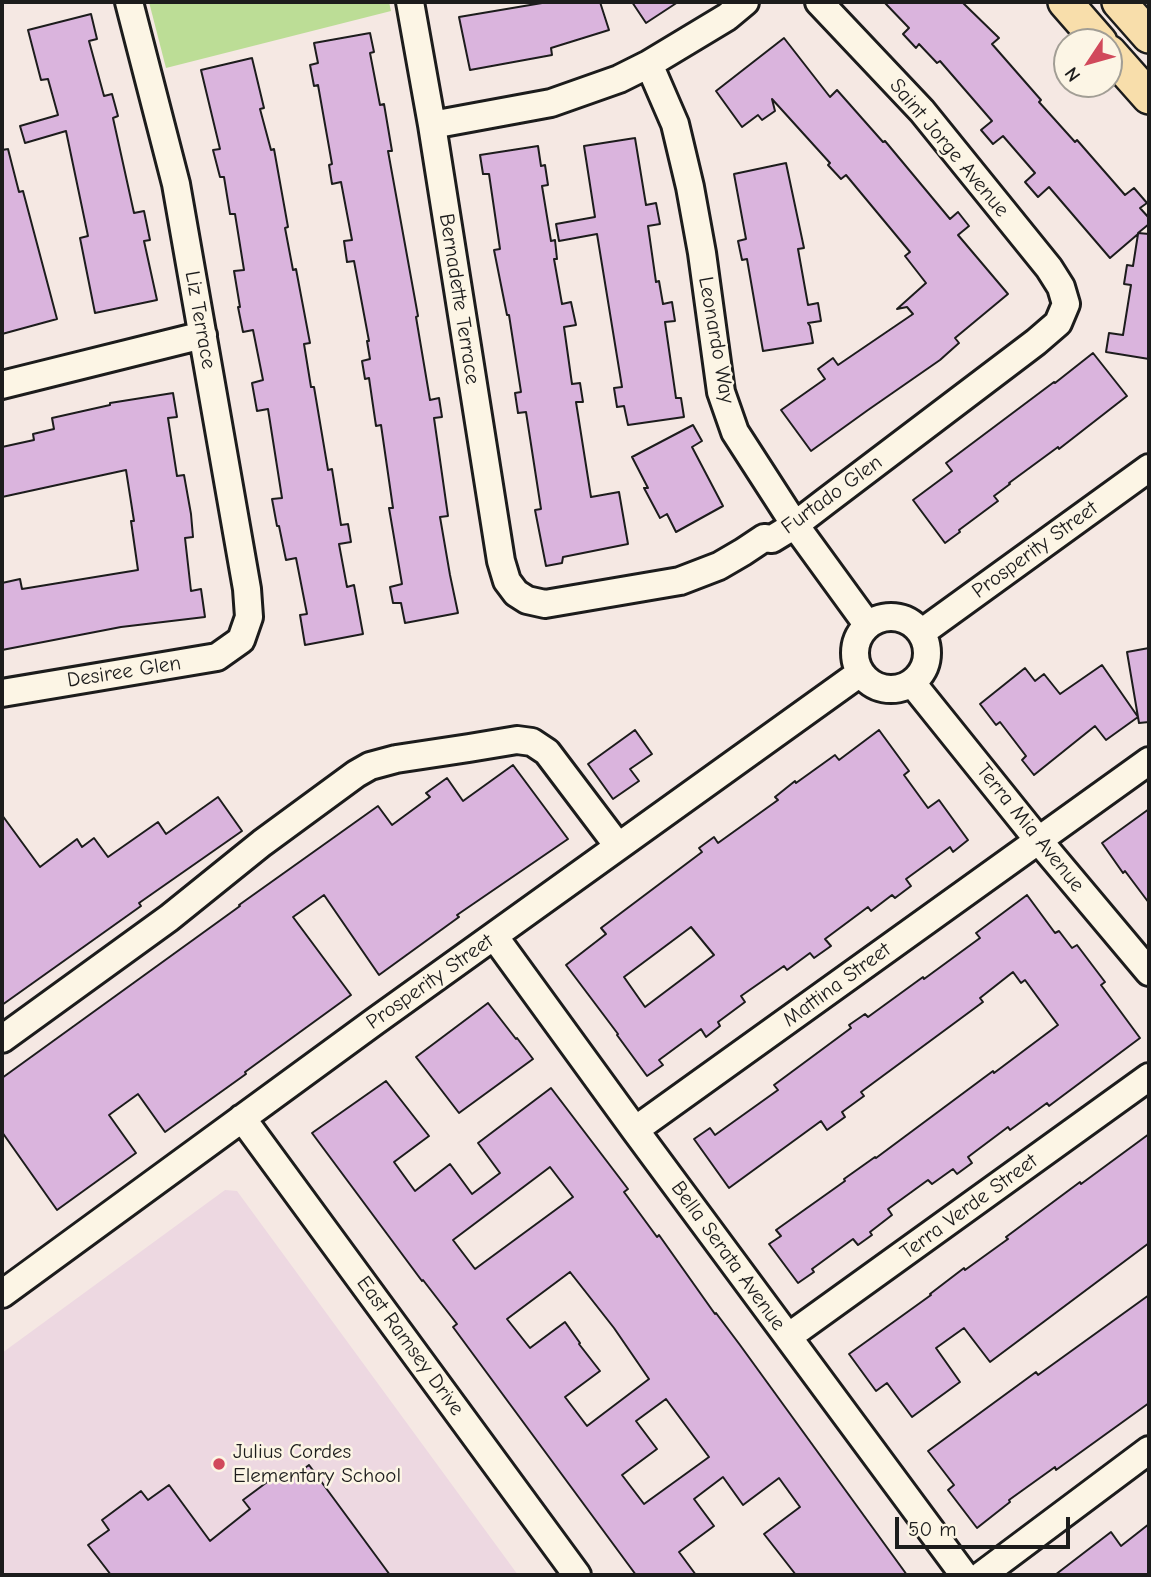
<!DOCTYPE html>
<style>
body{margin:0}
#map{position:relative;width:1151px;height:1577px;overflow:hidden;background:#f5e8e3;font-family:"Comic Neue",sans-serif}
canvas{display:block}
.frame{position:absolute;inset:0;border:4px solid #1c1c1c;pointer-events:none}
.north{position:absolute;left:1053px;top:28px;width:70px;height:70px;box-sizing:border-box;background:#fcf5e5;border:2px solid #a29e95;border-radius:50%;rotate:234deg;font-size:19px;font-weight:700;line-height:28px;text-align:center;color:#1c1c1c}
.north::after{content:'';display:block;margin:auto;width:24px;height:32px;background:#d1495b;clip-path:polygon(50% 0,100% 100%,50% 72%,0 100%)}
.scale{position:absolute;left:895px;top:1517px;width:175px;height:32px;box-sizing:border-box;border:4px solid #1c1c1c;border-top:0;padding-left:9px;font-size:21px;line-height:24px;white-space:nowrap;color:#1c1c1c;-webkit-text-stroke:5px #fcf5e5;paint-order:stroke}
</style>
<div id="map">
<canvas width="1151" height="1577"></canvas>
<div class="frame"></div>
<div class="north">N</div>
<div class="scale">50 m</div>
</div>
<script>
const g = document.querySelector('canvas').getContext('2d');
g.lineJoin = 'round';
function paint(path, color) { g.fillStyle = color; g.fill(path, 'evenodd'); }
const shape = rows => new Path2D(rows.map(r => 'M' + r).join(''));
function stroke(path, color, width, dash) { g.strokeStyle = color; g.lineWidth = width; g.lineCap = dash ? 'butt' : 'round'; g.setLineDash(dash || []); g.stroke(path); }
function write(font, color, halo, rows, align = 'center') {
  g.font = font + ' "Comic Neue",sans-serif'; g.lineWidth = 5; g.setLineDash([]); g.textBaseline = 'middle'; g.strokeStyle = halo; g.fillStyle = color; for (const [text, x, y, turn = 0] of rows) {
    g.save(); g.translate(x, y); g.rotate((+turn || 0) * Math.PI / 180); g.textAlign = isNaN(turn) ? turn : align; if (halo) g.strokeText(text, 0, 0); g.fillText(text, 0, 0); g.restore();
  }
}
paint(shape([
 [225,1190,237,1191,518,1575,2,1575,2,1353]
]), '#edd8e1');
paint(shape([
 [149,2,389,2,391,11,166,68]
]), '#bcdd96');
const building = shape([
 [548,2,600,2,609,30,551,48,552,55,470,70,459,17,548,2],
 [632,2,678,2,646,23,632,2],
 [884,2,962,2,999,38,992,44,1041,100,1039,102,1075,142,1077,140,1125,195,1134,188,1147,203,1140,208,1149,218,1149,224,1138,233,1149,234,1149,359,1106,352,1109,333,1123,335,1131,285,1124,284,1127,265,1133,266,1138,234,1110,258,1049,187,1038,197,1025,182,1035,173,1003,136,993,144,981,130,992,121,940,61,937,63,919,44,916,48,903,34,909,28,884,2],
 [91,14,97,39,89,41,104,96,112,94,118,116,113,118,134,213,144,211,150,240,144,241,157,300,95,313,80,238,88,236,66,131,25,143,20,126,58,115,48,79,41,80,28,30,91,14],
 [370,33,374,52,370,53,380,105,384,104,392,151,388,151,418,316,416,317,430,400,439,398,442,417,434,418,448,516,440,517,450,575,458,613,405,623,401,603,393,603,390,587,402,584,389,508,393,508,381,425,376,426,369,378,365,379,362,361,370,359,367,341,369,341,354,261,347,262,344,241,352,240,341,182,332,184,329,165,332,164,318,85,314,86,310,65,318,63,314,43,370,33],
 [784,38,830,97,837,90,883,142,885,141,950,219,958,212,969,226,958,235,1008,294,955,338,959,343,940,360,868,410,811,451,781,410,825,379,818,369,833,358,838,365,913,314,907,307,897,309,926,283,905,256,910,252,846,175,841,179,828,165,830,163,772,99,775,111,762,120,758,115,742,127,716,91,784,38],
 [252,58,264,108,260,109,271,150,274,149,288,227,285,228,293,270,296,269,310,343,304,344,311,387,314,387,328,470,332,469,341,525,348,524,351,542,339,544,347,587,354,585,363,634,305,645,300,615,307,614,296,558,286,560,279,526,277,526,272,499,282,498,268,409,257,411,252,383,263,380,253,330,243,332,238,307,240,307,234,271,244,270,235,214,230,214,224,177,220,177,213,150,220,149,201,70,252,58],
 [635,138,646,205,656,203,660,224,648,226,656,282,659,281,663,304,672,302,675,321,665,322,676,398,681,398,684,417,628,425,624,406,617,407,614,388,622,387,597,234,559,241,556,224,595,217,584,146,635,138],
 [538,146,541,166,545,165,548,185,542,186,551,241,555,240,557,259,554,259,562,304,571,302,576,325,564,327,572,384,580,383,583,402,576,402,591,497,619,492,628,544,563,557,562,563,546,566,535,510,541,509,526,412,518,413,515,393,521,392,509,315,507,315,494,250,500,249,489,174,483,174,480,155,538,146],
 [8,149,19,192,23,191,57,319,2,334,2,150,8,149],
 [786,163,804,248,798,249,808,305,818,303,821,321,808,323,810,326,813,343,763,351,747,259,742,260,738,241,746,239,734,174,786,163],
 [1093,353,1127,396,1059,449,1058,447,1009,483,1010,484,994,496,998,501,959,530,960,532,945,543,913,500,952,471,946,463,1054,382,1055,383,1093,353],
 [173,393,177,417,168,418,177,476,184,475,191,514,193,537,185,538,191,591,201,589,205,617,121,627,2,650,2,583,20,579,22,589,138,570,131,521,134,521,126,470,2,497,2,447,34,440,33,434,54,429,52,418,110,405,110,403,173,393],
 [693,425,702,441,692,447,723,506,676,532,667,514,660,518,644,488,648,488,632,457,693,425],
 [1149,648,1149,722,1139,723,1127,652,1149,648],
 [1102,665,1138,717,1106,740,1095,726,1034,775,1022,760,1026,756,1000,722,996,725,980,704,1025,668,1035,681,1044,674,1060,694,1102,665],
 [635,730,652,754,630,769,639,781,613,799,588,764,635,730],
 [879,730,909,771,904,775,928,808,939,800,968,840,953,852,950,847,906,879,911,886,895,898,892,895,871,911,868,907,825,939,831,946,814,958,810,953,787,970,784,966,741,996,745,1002,718,1022,720,1026,706,1037,701,1029,659,1060,663,1065,647,1076,617,1035,618,1034,566,965,606,934,601,928,702,852,699,848,714,837,718,843,778,800,775,797,795,781,796,783,835,755,839,760,879,730],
 [691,927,714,955,645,1007,624,977,691,927],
 [513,765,568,839,457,915,459,917,379,975,324,895,293,917,351,995,245,1072,246,1074,165,1132,138,1094,109,1115,136,1153,57,1210,2,1132,2,1078,240,906,239,905,378,806,392,825,430,797,426,793,447,778,463,801,513,765],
 [218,797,242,831,139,903,141,906,2,1005,2,815,40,867,77,839,82,847,94,838,108,857,158,822,166,834,218,797],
 [1149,809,1149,903,1125,871,1123,873,1102,843,1149,809],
 [1027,895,1055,933,1059,931,1072,948,1077,945,1105,982,1101,985,1140,1038,1049,1106,1047,1103,1010,1130,1008,1127,968,1157,972,1163,957,1174,953,1169,932,1184,928,1180,888,1209,892,1215,870,1232,872,1235,858,1245,853,1239,812,1269,814,1272,798,1283,769,1244,781,1236,776,1230,845,1181,844,1179,875,1157,876,1158,993,1071,994,1073,1058,1025,1025,980,1021,983,1013,972,980,998,983,1002,861,1092,864,1096,842,1112,845,1117,827,1130,821,1121,729,1188,694,1139,710,1128,715,1135,778,1090,774,1085,851,1028,849,1025,865,1014,868,1017,923,977,924,979,980,938,976,933,1027,895],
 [488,1003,516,1039,517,1038,533,1059,459,1113,416,1057,488,1003],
 [386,1081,429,1136,394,1162,415,1191,450,1164,472,1194,500,1173,478,1143,551,1088,628,1189,624,1192,657,1237,659,1235,715,1314,716,1313,740,1345,907,1575,796,1575,764,1534,800,1507,779,1478,743,1505,723,1477,694,1499,714,1526,679,1552,696,1575,636,1575,453,1327,457,1324,423,1280,422,1281,312,1133,386,1081],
 [550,1167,573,1197,475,1269,453,1240,550,1167],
 [570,1272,614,1328,649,1379,587,1426,565,1397,600,1371,579,1344,580,1343,565,1322,530,1348,507,1319,570,1272],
 [666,1399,709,1457,644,1504,622,1475,657,1449,636,1421,666,1399],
 [1149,1134,1149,1243,990,1362,964,1328,936,1348,960,1382,912,1417,887,1383,876,1391,849,1354,931,1295,930,1294,964,1268,965,1270,1008,1239,1006,1237,1080,1182,1081,1184,1149,1134],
 [1149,1295,1149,1403,1056,1470,1055,1467,1009,1500,1010,1502,977,1528,948,1490,954,1485,928,1451,1036,1372,1038,1375,1149,1295],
 [309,1465,390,1575,111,1575,88,1545,109,1530,102,1520,141,1491,148,1500,169,1485,210,1541,250,1509,243,1500,282,1471,289,1480,309,1465],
 [1149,1524,1149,1575,1055,1575,1111,1532,1121,1546,1149,1524]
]);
paint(building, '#dab4dd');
stroke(building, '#1c1c1c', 2);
const minor = shape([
 [410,2,432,125,501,561,507,581,516,593,527,600,545,604,680,581,719,566,743,552,764,538,772,539,795,525,825,502,1036,342,1058,323,1066,304,1061,287,1049,268,922,111,819,2],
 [649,64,675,124,690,187,702,253,721,392,735,432,795,525,867,624],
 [432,125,551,103,619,79,649,64,727,17,745,2],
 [2,385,203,335],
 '855 653a36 36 0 1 1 72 0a36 36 0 1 1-72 0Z',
 [921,633,1149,468],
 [912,683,1039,841,1149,972],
 [2,693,217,657,241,640,249,617,247,589,176,184,129,2],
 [494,936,635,1130,964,1575],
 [2,1039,169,918,262,843,356,774,370,766,396,759,469,748,517,740,532,742,547,752,618,846],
 [242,1118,577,1575],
 [635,1130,1149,761],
 [2,1294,374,1022,860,673],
 [788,1337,1149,1077],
 [982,1575,1149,1450]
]);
const major = shape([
 [1065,2,1100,42],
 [1119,2,1149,36],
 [1109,52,1149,97]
]);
stroke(minor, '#1c1c1c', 32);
stroke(major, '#1c1c1c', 38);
stroke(minor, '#fcf5e5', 26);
stroke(major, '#f8deab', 33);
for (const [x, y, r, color] of [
 [219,1464,7,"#d1495b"]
]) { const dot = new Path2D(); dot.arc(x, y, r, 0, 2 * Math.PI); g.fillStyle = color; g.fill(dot); stroke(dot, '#fcf5e5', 2.5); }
write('21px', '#1c1c1c', '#fcf5e5', [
 ["Saint Jorge Avenue",949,148,50],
 ["Bernadette Terrace",459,299,81],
 ["Liz Terrace",200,320,80],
 ["Leonardo Way",716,340,80],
 ["Furtado Glen",832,495,-36],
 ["Prosperity Street",1035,550,-36],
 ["Desiree Glen",124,672,-9],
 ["Terra Mia Avenue",1030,828,51],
 ["Prosperity Street",430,982,-35],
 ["Mattina Street",837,985,-36],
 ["Terra Verde Street",969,1207,-36],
 ["Bella Serata Avenue",728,1256,54],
 ["East Ramsey Drive",410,1346,54]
]);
write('21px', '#1c1c1c', '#fcf5e5', [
 ["Julius Cordes",233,1452],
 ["Elementary School",233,1476]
], 'left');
</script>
